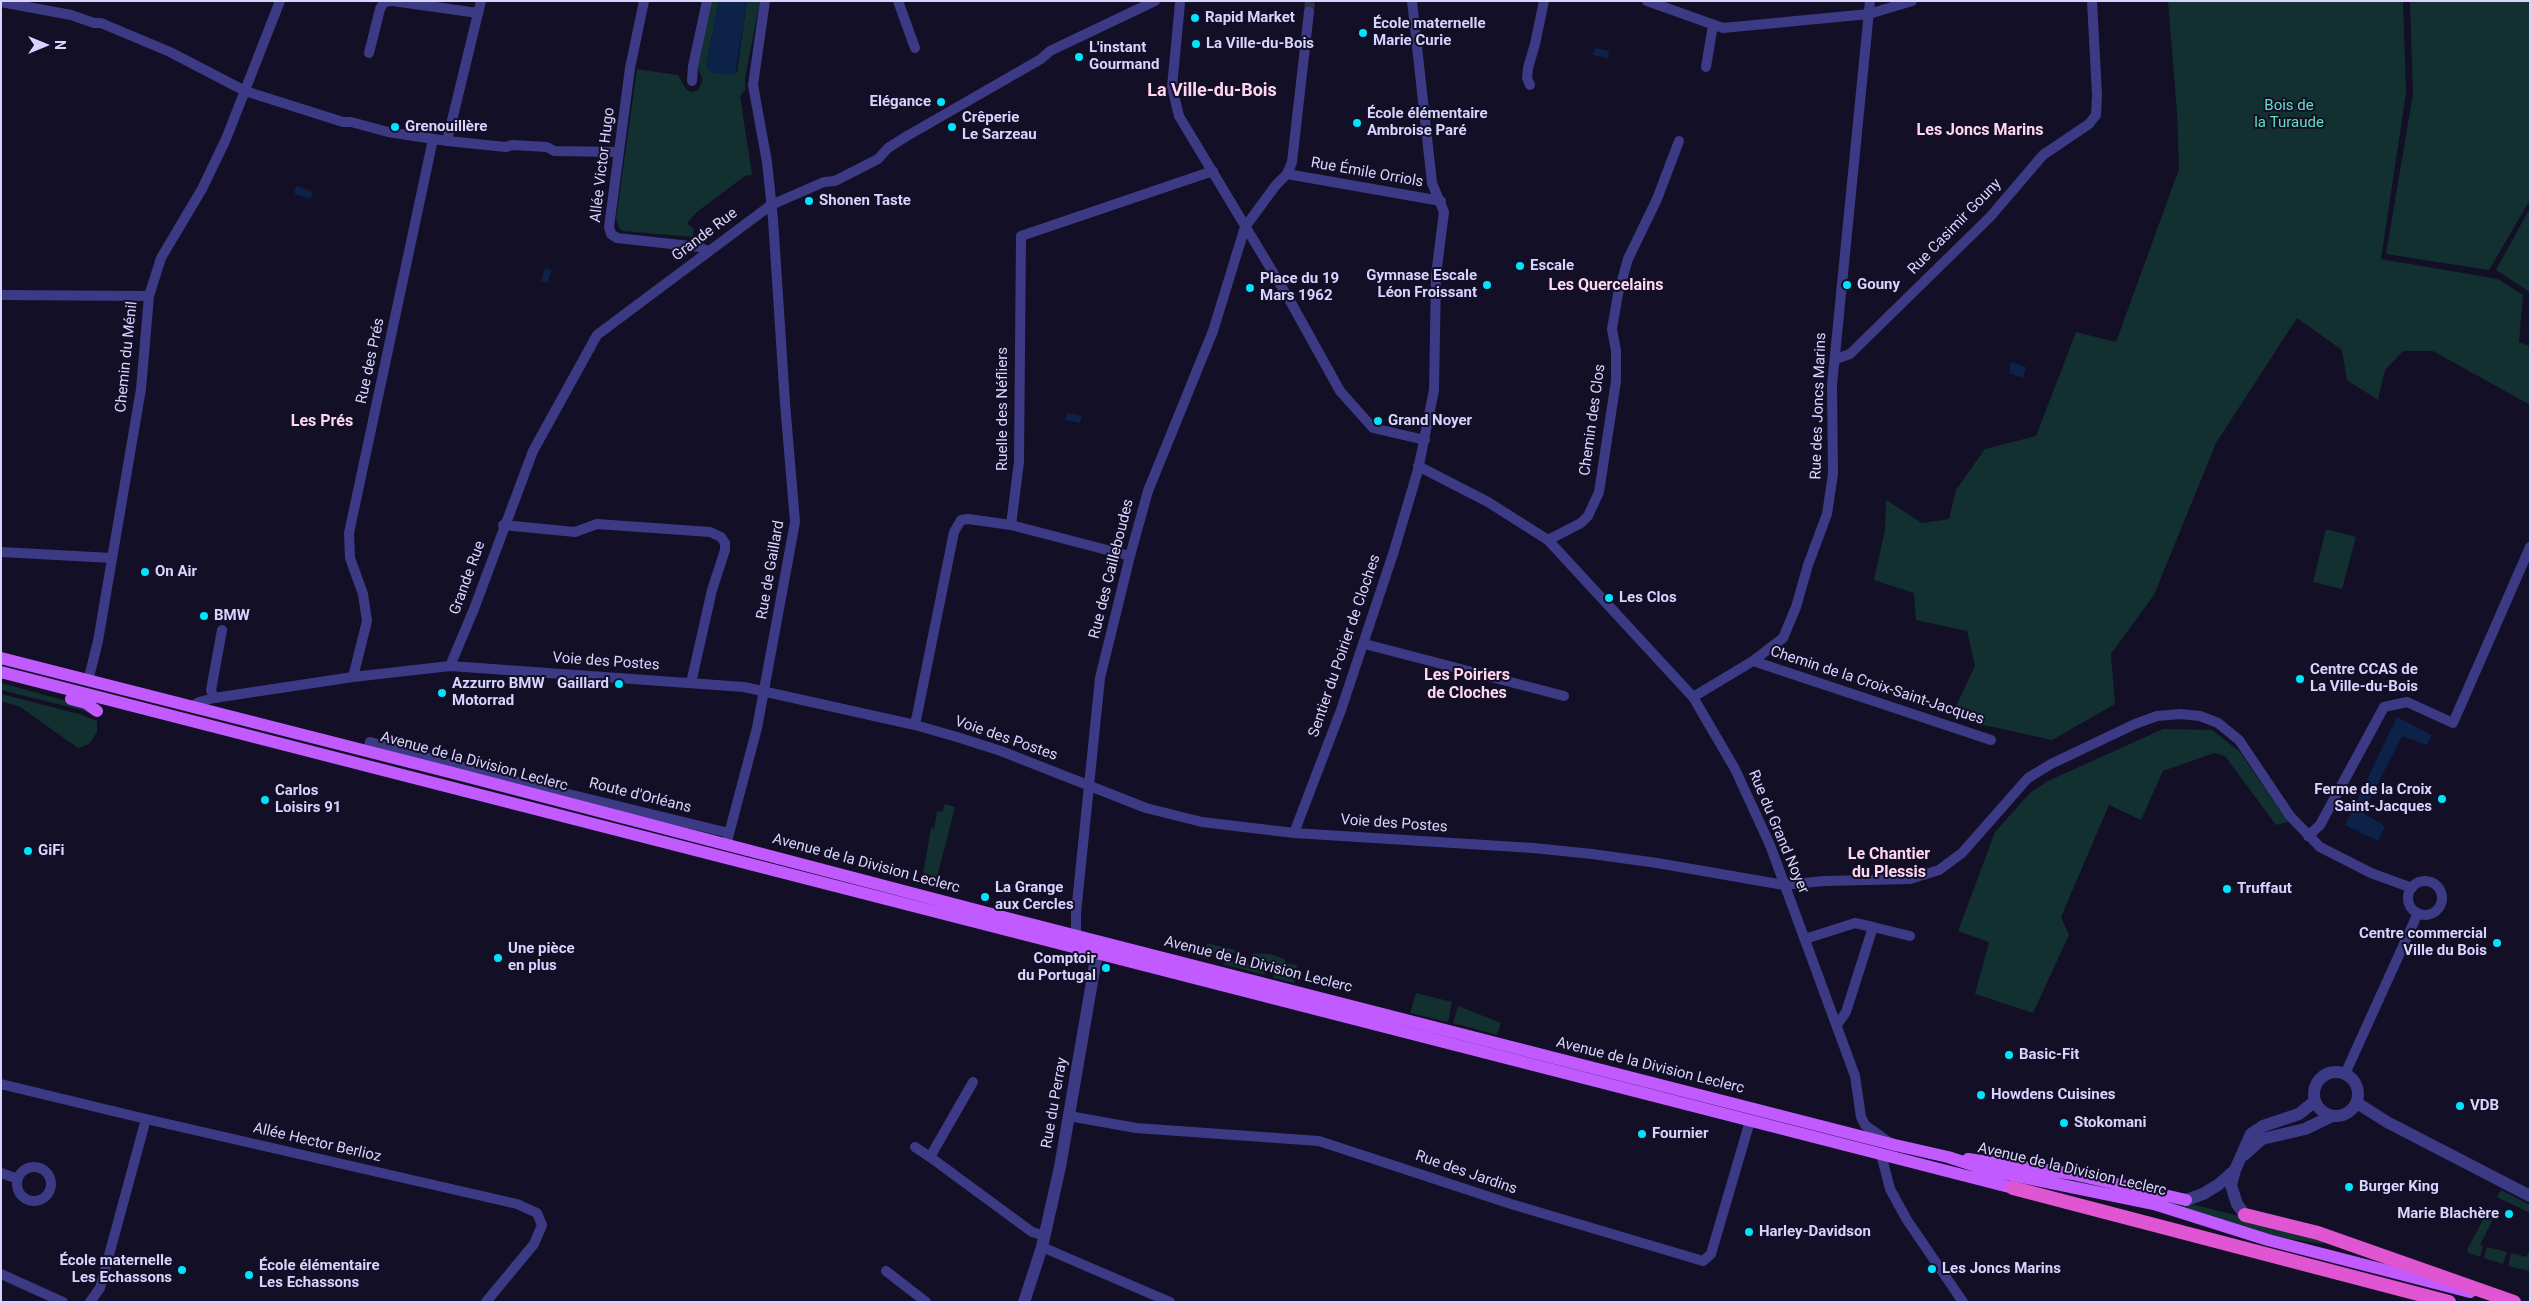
<!DOCTYPE html>
<meta charset="utf-8">
<style>
body{margin:0}
#map{position:relative;width:2531px;height:1303px;overflow:hidden;background:#130f26;font-family:Roboto,sans-serif}
canvas{display:block}
.frame{position:absolute;inset:0;border:2px solid #d9d4ff;pointer-events:none}
.north{position:absolute;left:20px;top:20px;width:50px;height:50px;-webkit-text-stroke:4px #130f26;paint-order:stroke;rotate:90deg;font-size:14px;font-weight:700;line-height:20px;text-align:center;color:#d9d4ff}
.north::after{content:'';display:block;margin:auto;width:18px;height:22px;background:#d9d4ff;clip-path:polygon(50% 0,100% 100%,50% 72%,0 100%)}
</style>
<div id="map">
<canvas width="2531" height="1303"></canvas>
<div class="frame"></div>
<div class="north">N</div>
</div>
<script>
const g = document.querySelector('canvas').getContext('2d');
g.lineJoin = 'round';
function paint(path, color) { g.fillStyle = color; g.fill(path, 'evenodd'); }
const shape = rows => new Path2D(rows.map(r => 'M' + r).join(''));
function stroke(path, color, width, dash) { g.strokeStyle = color; g.lineWidth = width; g.lineCap = dash ? 'butt' : 'round'; g.setLineDash(dash || []); g.stroke(path); }
function write(font, color, halo, rows, align = 'center') {
  g.font = font + ' Roboto,sans-serif'; g.lineWidth = 4; g.setLineDash([]); g.textBaseline = 'middle'; g.strokeStyle = halo; g.fillStyle = color; for (const [text, x, y, turn = 0] of rows) {
    g.save(); g.translate(x, y); g.rotate((+turn || 0) * Math.PI / 180); g.textAlign = isNaN(turn) ? turn : align; if (halo) g.strokeText(text, 0, 0); g.fillText(text, 0, 0); g.restore();
  }
}
paint(shape([
 [710,1,719,1,706,67,737,72,747,1,760,1,745,78,745,90,740,96,752,175,745,176,697,212,687,223,694,229,692,237,623,231,619,228,616,219,637,69,678,75,686,89,692,92,698,90,703,80,697,66],
 [2168,1,2403,1,2406,93,2381,259,2498,279,2523,295,2519,342,2530,346,2530,405,2433,351,2403,351,2385,370,2378,400,2347,380,2342,350,2297,318,2216,443,2154,595,2111,654,2115,704,2052,740,1970,722,1955,708,1975,666,1967,631,1916,620,1914,593,1874,580,1885,530,1886,500,1922,523,1949,519,1956,490,1985,449,2036,436,2076,332,2116,342,2179,169,2177,112],
 [2410,1,2530,1,2530,200,2489,270,2386,254,2413,94],
 [2530,208,2530,292,2496,270],
 [2326,529,2356,537,2342,589,2313,582],
 [1,683,78,704,94,716,82,710,1,690],
 [1,694,79,714,97,721,97,732,89,744,78,748,20,707,1,701],
 [2163,729,2212,730,2239,751,2288,822,2276,825,2225,756,2214,753,2163,771,2141,820,2109,805,2061,917,2069,935,2033,1013,1975,994,1989,942,1958,931,1995,832,2030,793,2048,781],
 [945,804,955,807,937,877,923,874,931,828,934,829,937,811,942,812],
 [1207,943,1235,950,1235,953,1223,952,1214,954,1207,959,1203,958],
 [1253,953,1270,954,1284,959,1286,963,1297,965,1294,983,1274,978,1271,965,1251,957],
 [1230,961,1254,964,1264,971,1265,975,1222,964],
 [1416,993,1452,1002,1448,1022,1410,1013],
 [1458,1006,1501,1023,1497,1035,1453,1023],
 [2025,1172,2136,1190,2310,1234,2324,1241,2323,1244,2270,1236],
 [2501,1190,2530,1205,2530,1213,2497,1197],
 [2487,1212,2495,1215,2480,1245,2483,1246,2480,1257,2469,1253,2467,1250],
 [2487,1247,2507,1252,2503,1264,2484,1258],
 [2530,1250,2530,1271,2508,1266,2511,1253,2526,1257]
]), '#12302f');
paint(shape([
 [719,1,747,1,735,75,711,73,706,67],
 [1595,48,1609,51,1608,58,1593,55],
 [298,186,313,192,311,199,295,194,294,189],
 [545,268,552,270,547,283,541,281],
 [2011,362,2026,367,2023,378,2009,373],
 [1067,413,1082,416,1080,423,1066,420],
 [2397,717,2432,735,2427,745,2402,736,2363,813,2385,826,2378,841,2345,825]
]), '#0c2248');
stroke(shape([
 [1309,12,1310,1]
]), '#312d47', 10, [10, 5]);
stroke(shape([
 [393,1,478,13],
 [644,1,630,68,609,227,611,234,617,238,699,247,708,251],
 [898,1,915,48],
 [1647,1,1723,28,1869,14,1912,1],
 [1,2,71,15,94,23,101,23,170,52,245,91,343,122,351,122,388,132,447,141,506,147,512,145,547,147,554,151,618,152],
 [1180,3,1172,87,1179,116,1289,299,1340,391,1373,428,1425,440],
 [369,53,380,9,384,2,391,1],
 [1706,67,1713,25],
 [692,81,693,66,707,1],
 [1530,85,1527,78,1528,68,1535,44,1544,1],
 [447,141,481,1],
 [1287,174,1441,201],
 [1,295,149,296],
 [1836,359,1850,354,1990,217,2043,155,2089,124,2096,115,2097,95,2092,1],
 [1418,466,1488,502,1548,540,1693,697,1735,769,1770,845,1855,1076,1861,1117,1865,1125,1889,1142],
 [503,525,575,532,597,524,710,532,721,537,725,543,725,550,712,590,691,683],
 [1011,525,1130,556],
 [1548,540,1581,523,1588,516,1599,492,1616,381,1616,351,1612,329,1618,294,1628,259,1657,199,1679,141],
 [1,552,112,558],
 [222,630,211,690,214,698,353,677,450,666,744,687,915,725,957,737,1001,751,1146,808,1202,822,1294,833,1533,848,1592,854,1657,863,1784,885,1824,881,1910,879,1939,870,1962,853,2028,778,2051,764,2135,724,2157,716,2180,714,2200,716,2218,723,2239,740,2290,816,2320,847,2371,873,2412,888],
 [1365,644,1564,696],
 [1753,661,1991,740],
 [450,666,474,609,533,451,597,335,771,205,824,182,835,181,878,159,888,148,907,136,1041,59,1050,51,1155,1],
 [353,677,367,621,363,594,350,558,349,533,433,139],
 [88,681,98,641,141,389,149,296,161,258,202,189,226,139,280,1],
 [1693,697,1753,661,1783,638,1796,607,1808,565,1827,514,1833,474,1832,385,1870,1],
 [191,707,199,702,214,698],
 [915,725,954,532,961,520,968,519,1011,525,1019,462,1021,236,1213,171],
 [368,751,370,742,504,778],
 [496,781,515,781,729,833],
 [1294,833,1341,710,1394,551,1418,470,1434,390,1436,275,1444,212,1432,183,1412,1],
 [2308,836,2320,825,2384,707,2407,702,2453,723,2530,547],
 [726,845,757,728,795,522,785,403,773,219,767,162,753,85,765,1],
 '2408 898a17 17 0 1 1 34 0a17 17 0 1 1-34 0Z',
 [1873,927,1910,936],
 [1076,935,1076,913,1100,678,1130,556,1148,491,1213,331,1245,227,1276,185,1287,174,1292,162,1309,12],
 [1805,939,1855,923,1873,927,1846,1012,1837,1025],
 [2345,1074,2418,913],
 [973,1082,930,1157,1032,1232,1045,1236],
 [1,1084,146,1119,517,1204,537,1213,542,1225,534,1244,486,1302],
 [1069,1116,1136,1128,1319,1141,1511,1204,1703,1261,1711,1254,1750,1121],
 [915,1147,930,1157],
 [1881,1154,1890,1189,1907,1220,1963,1302],
 '17 1184a17 17 0 1 1 34 0a17 17 0 1 1-34 0Z',
 [1,1173,18,1179],
 [1042,1247,1170,1302],
 [886,1271,926,1302],
 [1,1274,63,1302],
 [90,1302,100,1288,146,1119]
]), '#3d3a85', 10);
stroke(shape([
 '2314 1094a22 22 0 1 1 44 0a22 22 0 1 1-44 0Z',
 [2357,1103,2387,1122,2530,1196],
 [2244,1155,2262,1139,2305,1129,2332,1116],
 [2186,1200,2203,1194,2218,1185,2235,1170],
 [2245,1215,2237,1204,2231,1185,2235,1170,2251,1134,2263,1126,2299,1114,2315,1101],
 [1024,1302,1042,1247,1060,1167,1097,953,1089,947]
]), '#3d3a85', 12);
stroke(shape([
 [1,658,457,774,1003,917,1895,1145,1948,1157,1988,1170,2154,1204,2268,1240,2470,1292],
 [1,672,2013,1188],
 [71,699,86,703,97,711],
 [1968,1159,2073,1174,2186,1200]
]), '#c25bff', 12);
stroke(shape([
 [2013,1188,2449,1302],
 [2245,1215,2318,1233,2514,1302]
]), '#e055d1', 14);
for (const [x, y, r, color] of [
 [1195,18,5,"#00e5ff"],
 [1363,33,5,"#00e5ff"],
 [1196,44,5,"#00e5ff"],
 [1079,57,5,"#00e5ff"],
 [941,102,5,"#00e5ff"],
 [1357,123,5,"#00e5ff"],
 [395,127,5,"#00e5ff"],
 [952,127,5,"#00e5ff"],
 [809,201,5,"#00e5ff"],
 [1520,266,5,"#00e5ff"],
 [1487,285,5,"#00e5ff"],
 [1847,285,5,"#00e5ff"],
 [1250,288,5,"#00e5ff"],
 [1378,421,5,"#00e5ff"],
 [145,572,5,"#00e5ff"],
 [1609,598,5,"#00e5ff"],
 [204,616,5,"#00e5ff"],
 [2300,679,5,"#00e5ff"],
 [619,684,5,"#00e5ff"],
 [442,693,5,"#00e5ff"],
 [2442,799,5,"#00e5ff"],
 [265,800,5,"#00e5ff"],
 [28,851,5,"#00e5ff"],
 [2227,889,5,"#00e5ff"],
 [985,897,5,"#00e5ff"],
 [2497,943,5,"#00e5ff"],
 [498,958,5,"#00e5ff"],
 [1106,968,5,"#00e5ff"],
 [2009,1055,5,"#00e5ff"],
 [1981,1095,5,"#00e5ff"],
 [2460,1106,5,"#00e5ff"],
 [2064,1123,5,"#00e5ff"],
 [1642,1134,5,"#00e5ff"],
 [2349,1187,5,"#00e5ff"],
 [2509,1214,5,"#00e5ff"],
 [1749,1232,5,"#00e5ff"],
 [1932,1269,5,"#00e5ff"],
 [182,1270,5,"#00e5ff"],
 [249,1275,5,"#00e5ff"]
]) { const dot = new Path2D(); dot.arc(x, y, r, 0, 2 * Math.PI); g.fillStyle = color; g.fill(dot); stroke(dot, '#130f26', 2); }
write('bold 15px', '#d9d4ff', '#130f26', [
 ["Rapid Market",1205,18],
 ["École maternelle",1373,24],
 ["Marie Curie",1373,41],
 ["La Ville-du-Bois",1206,44],
 ["L'instant",1089,48],
 ["Gourmand",1089,65],
 ["Elégance",931,102,"right"],
 ["École élémentaire",1367,114],
 ["Ambroise Paré",1367,131],
 ["Crêperie",962,118],
 ["Le Sarzeau",962,135],
 ["Grenouillère",405,127],
 ["Shonen Taste",819,201],
 ["Escale",1530,266],
 ["Gymnase Escale",1477,276,"right"],
 ["Léon Froissant",1477,293,"right"],
 ["Place du 19",1260,279],
 ["Mars 1962",1260,296],
 ["Gouny",1857,285],
 ["Grand Noyer",1388,421],
 ["On Air",155,572],
 ["Les Clos",1619,598],
 ["BMW",214,616],
 ["Centre CCAS de",2310,670],
 ["La Ville-du-Bois",2310,687],
 ["Azzurro BMW",452,684],
 ["Motorrad",452,701],
 ["Gaillard",609,684,"right"],
 ["Ferme de la Croix",2432,790,"right"],
 ["Saint-Jacques",2432,807,"right"],
 ["Carlos",275,791],
 ["Loisirs 91",275,808],
 ["GiFi",38,851],
 ["La Grange",995,888],
 ["aux Cercles",995,905],
 ["Truffaut",2237,889],
 ["Centre commercial",2487,934,"right"],
 ["Ville du Bois",2487,951,"right"],
 ["Une pièce",508,949],
 ["en plus",508,966],
 ["Comptoir",1096,959,"right"],
 ["du Portugal",1096,976,"right"],
 ["Basic-Fit",2019,1055],
 ["Howdens Cuisines",1991,1095],
 ["VDB",2470,1106],
 ["Stokomani",2074,1123],
 ["Fournier",1652,1134],
 ["Burger King",2359,1187],
 ["Marie Blachère",2499,1214,"right"],
 ["Harley-Davidson",1759,1232],
 ["École maternelle",172,1261,"right"],
 ["Les Echassons",172,1278,"right"],
 ["École élémentaire",259,1266],
 ["Les Echassons",259,1283],
 ["Les Joncs Marins",1942,1269]
], 'left');
write('15px', '#5fe0c0', '#130f26', [
 ["Bois de",2289,106],
 ["la Turaude",2289,123]
]);
write('15px', '#d9d4ff', '#130f26', [
 ["Allée Victor Hugo",603,165,-83],
 ["Rue Émile Orriols",1367,173,10],
 ["Rue Casimir Gouny",1955,227,-46],
 ["Grande Rue",705,235,-37],
 ["Chemin du Ménil",127,357,-84],
 ["Rue des Prés",371,361,-78],
 ["Rue des Joncs Marins",1819,406,-88],
 ["Ruelle des Néfliers",1003,409,-90],
 ["Chemin des Clos",1593,420,-82],
 ["Rue des Cailleboudes",1112,569,-76],
 ["Rue de Gaillard",771,570,-80],
 ["Grande Rue",468,578,-70],
 ["Sentier du Poirier de Cloches",1345,646,-71],
 ["Voie des Postes",606,662,4],
 ["Chemin de la Croix-Saint-Jacques",1877,686,18],
 ["Voie des Postes",1006,739,19],
 ["Avenue de la Division Leclerc",474,762,15],
 ["Route d'Orléans",640,796,14],
 ["Voie des Postes",1394,824,4],
 ["Rue du Grand Noyer",1778,832,67],
 ["Avenue de la Division Leclerc",866,864,15],
 ["Avenue de la Division Leclerc",1258,965,14],
 ["Avenue de la Division Leclerc",1650,1066,14],
 ["Rue du Perray",1055,1103,-80],
 ["Allée Hector Berlioz",317,1143,13],
 ["Avenue de la Division Leclerc",2072,1170,13],
 ["Rue des Jardins",1466,1173,19]
]);
write('bold 16px', '#ffd6f0', '#130f26', [
 ["Les Joncs Marins",1980,131],
 ["Les Quercelains",1606,286],
 ["Les Prés",322,422],
 ["Les Poiriers",1467,676],
 ["de Cloches",1467,694],
 ["Le Chantier",1889,855],
 ["du Plessis",1889,873]
]);
write('bold 18px', '#ffd6f0', '#130f26', [
 ["La Ville-du-Bois",1212,91]
]);
</script>
